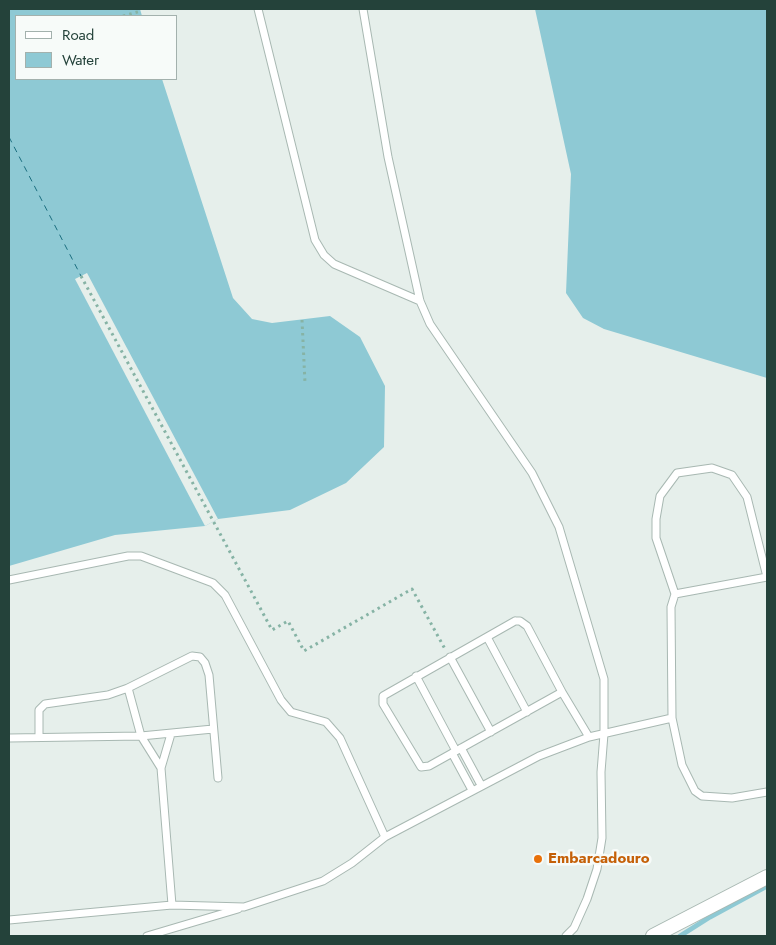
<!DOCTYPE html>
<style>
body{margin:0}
#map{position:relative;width:776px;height:945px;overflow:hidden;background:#e6efeb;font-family:Jost,sans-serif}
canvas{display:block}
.frame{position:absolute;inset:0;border:10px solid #24423a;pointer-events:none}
.legend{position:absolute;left:15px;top:15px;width:162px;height:65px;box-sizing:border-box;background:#f7fbf9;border:1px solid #a3b1ad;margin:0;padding:6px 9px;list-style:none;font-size:15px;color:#24423a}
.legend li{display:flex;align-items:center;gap:10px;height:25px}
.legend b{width:25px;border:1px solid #a3b1ad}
</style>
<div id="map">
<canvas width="776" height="945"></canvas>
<div class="frame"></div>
<ul class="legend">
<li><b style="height:6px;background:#fff"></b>Road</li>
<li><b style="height:14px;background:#8ec9d4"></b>Water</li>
</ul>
</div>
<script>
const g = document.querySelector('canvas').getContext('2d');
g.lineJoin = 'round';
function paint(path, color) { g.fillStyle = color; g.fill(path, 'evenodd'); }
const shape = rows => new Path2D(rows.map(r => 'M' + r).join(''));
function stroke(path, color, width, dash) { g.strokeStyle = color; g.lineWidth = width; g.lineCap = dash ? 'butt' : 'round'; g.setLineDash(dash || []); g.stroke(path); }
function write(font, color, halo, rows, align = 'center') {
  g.font = font + ' Jost,sans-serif'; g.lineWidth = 5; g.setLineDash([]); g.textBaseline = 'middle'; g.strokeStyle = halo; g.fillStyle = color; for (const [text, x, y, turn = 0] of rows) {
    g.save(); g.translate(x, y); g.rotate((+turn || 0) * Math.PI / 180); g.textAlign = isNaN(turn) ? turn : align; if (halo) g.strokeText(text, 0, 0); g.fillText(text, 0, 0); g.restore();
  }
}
paint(shape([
 [9,9,140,9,142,16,16,16,16,79,162,79,233,298,252,319,272,323,330,316,360,337,385,386,384,447,346,483,290,510,218,519,205,526,115,535,9,566],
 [535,9,767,9,767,378,604,329,583,318,566,293,571,174]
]), '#8ec9d4');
paint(shape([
 [87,273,218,519,205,526,75,279]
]), '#e6efeb');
stroke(shape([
 [680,936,710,917,767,886]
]), '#8ec9d4', 5);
stroke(shape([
 [9,137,81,276]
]), '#1c6f80', 1, [6, 5]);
const service = shape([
 [258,9,315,240,324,255,334,264,420,301],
 [363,9,388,157,420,301,430,324,532,473,559,527,604,679,604,734,601,772,602,838,597,869,587,899,574,928,566,936],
 [9,580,128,556,141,556,213,583,225,595,281,700,291,712,326,722,340,738,385,837,352,863,323,881,244,907,172,905,9,920],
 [675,594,656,538,656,519,660,496,677,473,712,468,732,475,747,497,767,577],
 [515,621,520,621,527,626,562,692,429,766,421,767,383,704,383,696,515,621],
 [487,637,527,712],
 [450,657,491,732],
 [416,676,456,751],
 [128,688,141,736,161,768],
 [562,692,589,737],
 [672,718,671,607,675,594,767,577],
 [171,734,161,768,172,905],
 [39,737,39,710,45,704,108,695,128,688,192,656,200,657,205,663,209,675,218,778],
 [9,738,141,736,213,729],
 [461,748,481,785],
 [452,753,472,790],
 [385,837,539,756,589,737,672,718,682,765,695,791,702,796,732,798,767,792],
 [147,936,238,909]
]);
const minor = shape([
 [653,936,767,877]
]);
stroke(service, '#a8b8b2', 9);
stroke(minor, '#a8b8b2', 16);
stroke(shape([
 [123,16,141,11],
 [81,276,272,630,288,621,304,651,412,589,445,649],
 [302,320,305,383]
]), '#86b3a5', 3, [2.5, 4]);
stroke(service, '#fff', 7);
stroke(minor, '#fff', 14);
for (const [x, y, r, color] of [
 [538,859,5,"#e8710a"]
]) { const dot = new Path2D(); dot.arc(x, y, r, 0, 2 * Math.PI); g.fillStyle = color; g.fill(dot); stroke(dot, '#f7fbf9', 2); }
write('bold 15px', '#c56008', '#f7fbf9', [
 ["Embarcadouro",548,859]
], 'left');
</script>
